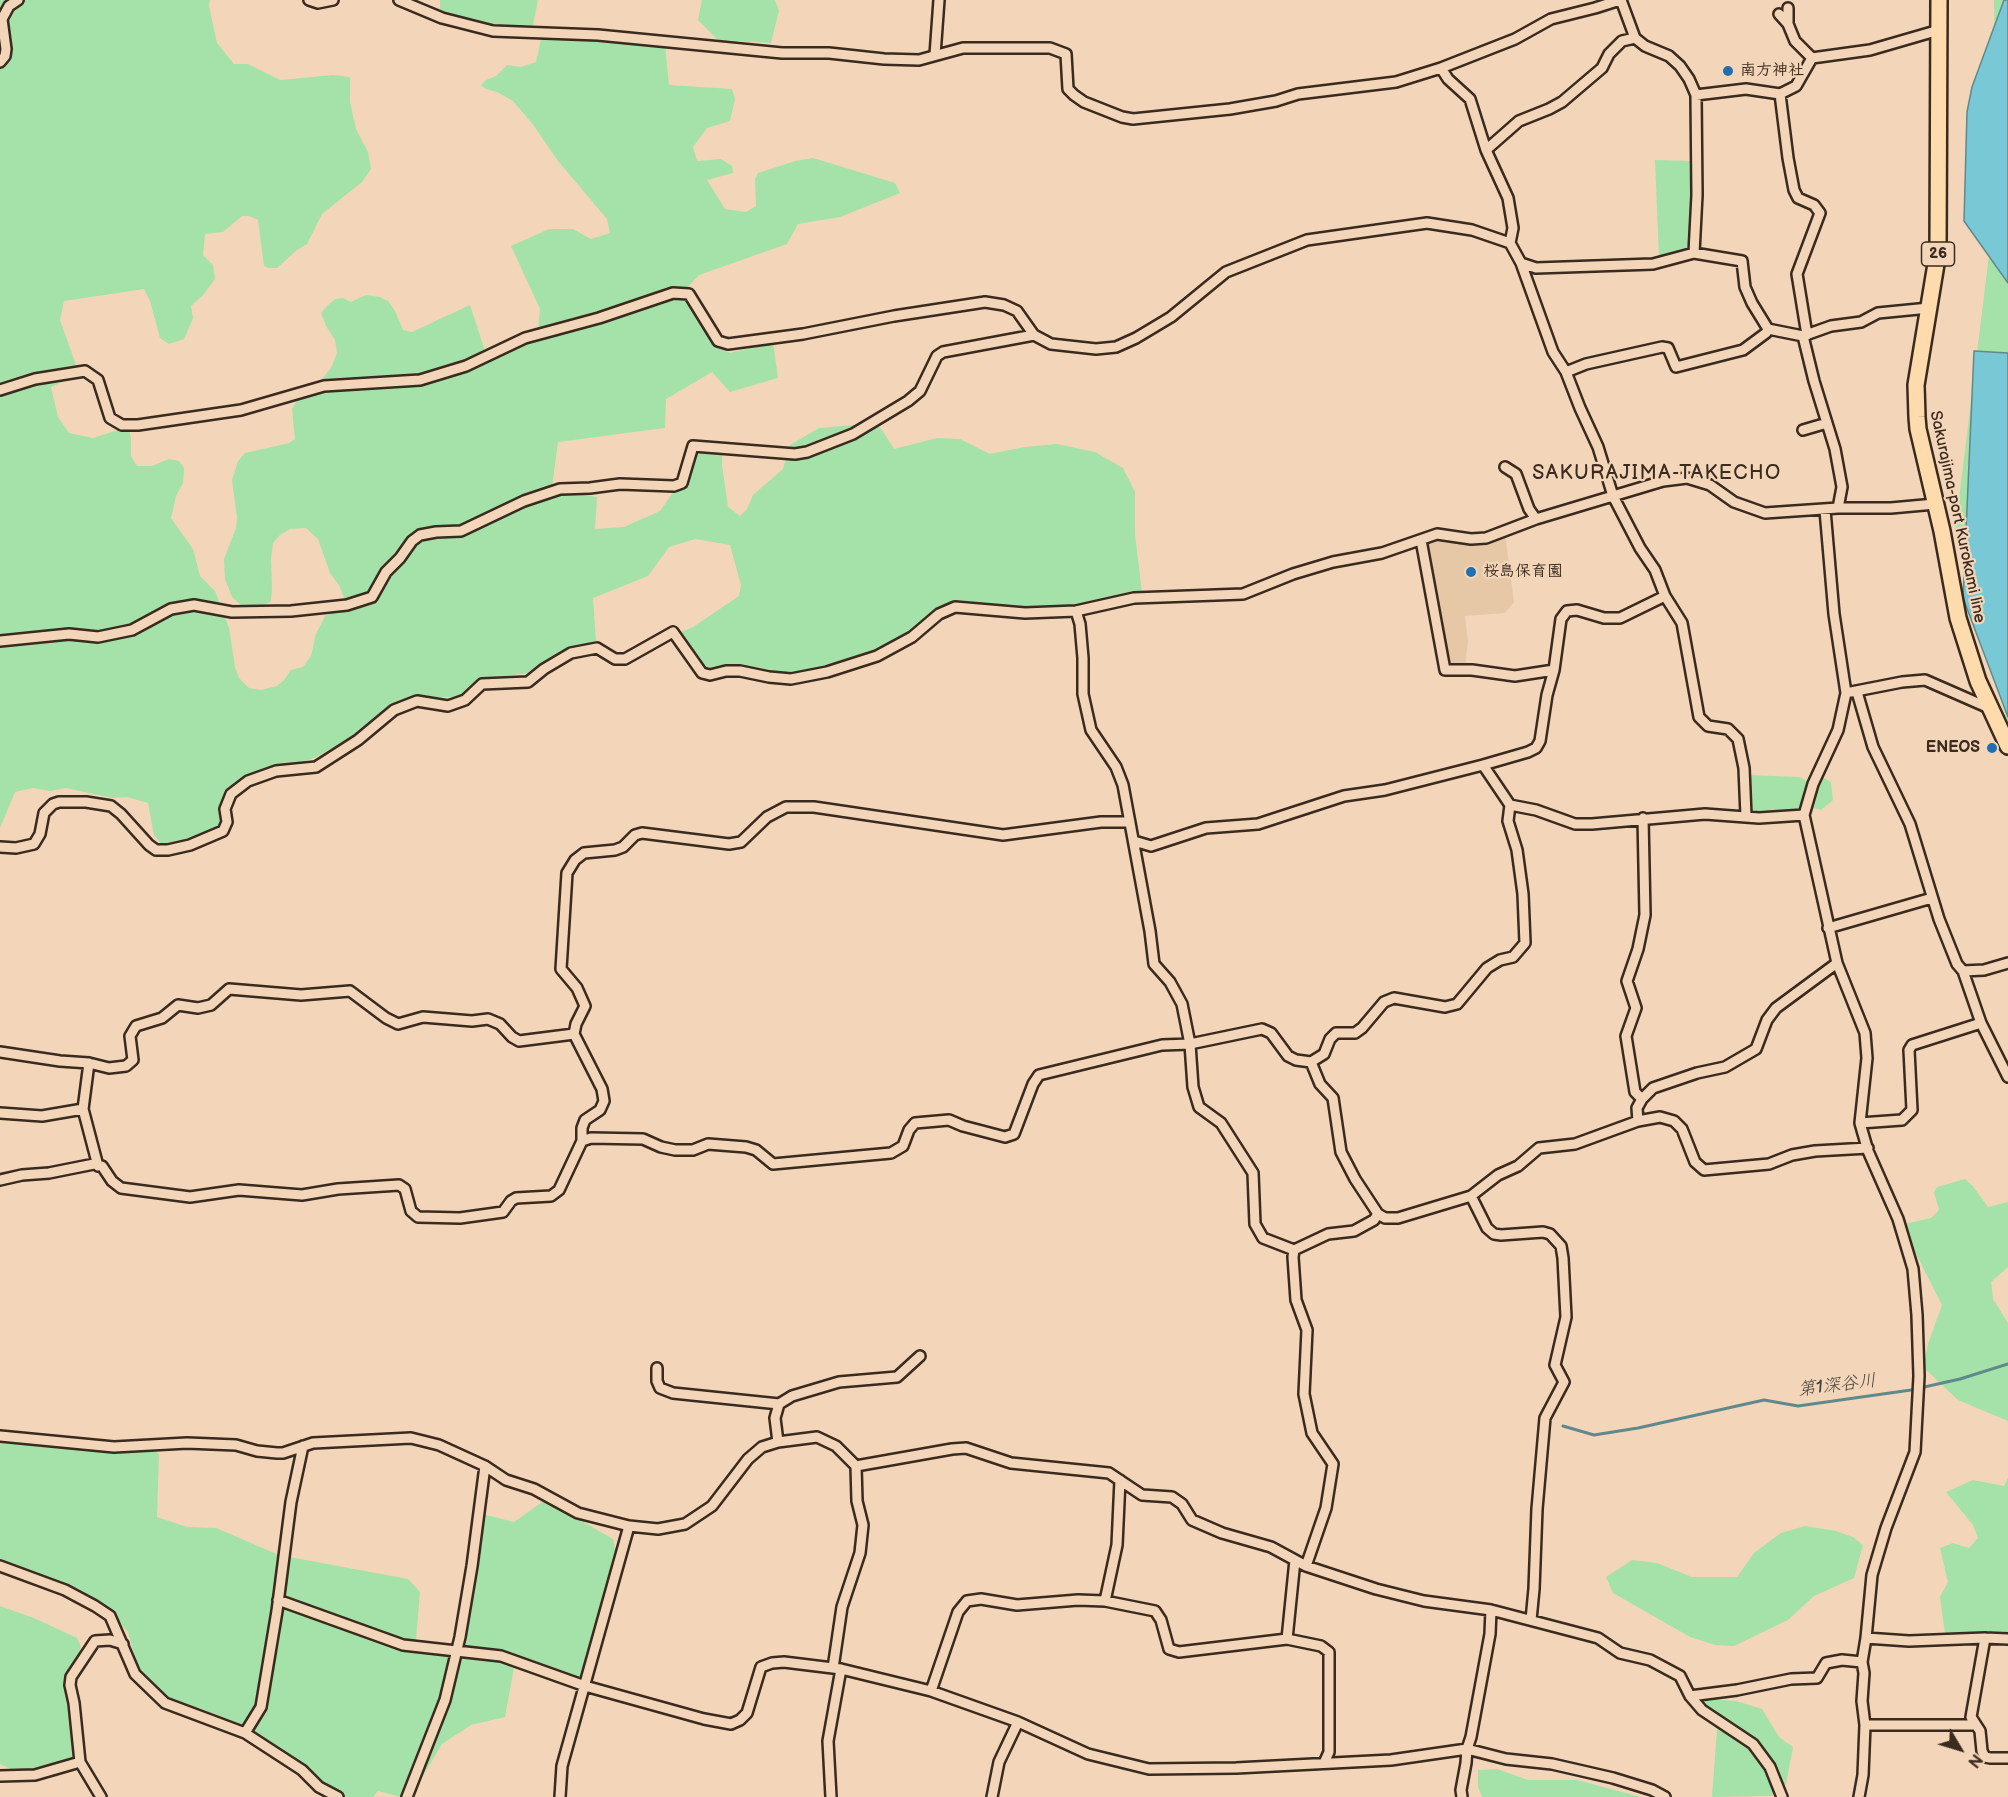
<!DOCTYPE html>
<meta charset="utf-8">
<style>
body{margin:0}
#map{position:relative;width:2008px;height:1797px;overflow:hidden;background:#f3d6b9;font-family:"Balsamiq Sans",sans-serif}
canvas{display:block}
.north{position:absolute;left:1930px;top:1719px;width:60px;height:60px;-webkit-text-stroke:4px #f3d6b9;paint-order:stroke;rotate:128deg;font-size:16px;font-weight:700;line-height:24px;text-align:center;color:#3b2a1e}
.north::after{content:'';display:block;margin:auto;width:21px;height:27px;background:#3b2a1e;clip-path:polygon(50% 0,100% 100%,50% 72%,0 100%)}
</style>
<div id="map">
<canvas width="2008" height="1797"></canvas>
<div class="north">N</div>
</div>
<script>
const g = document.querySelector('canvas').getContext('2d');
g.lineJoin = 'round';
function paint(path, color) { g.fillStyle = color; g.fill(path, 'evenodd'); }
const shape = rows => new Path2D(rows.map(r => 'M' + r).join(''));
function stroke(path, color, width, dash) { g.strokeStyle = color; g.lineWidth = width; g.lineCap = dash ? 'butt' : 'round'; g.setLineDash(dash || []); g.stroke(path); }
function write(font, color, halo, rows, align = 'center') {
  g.font = font + ' "Balsamiq Sans","Klee One",sans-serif'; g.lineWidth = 4.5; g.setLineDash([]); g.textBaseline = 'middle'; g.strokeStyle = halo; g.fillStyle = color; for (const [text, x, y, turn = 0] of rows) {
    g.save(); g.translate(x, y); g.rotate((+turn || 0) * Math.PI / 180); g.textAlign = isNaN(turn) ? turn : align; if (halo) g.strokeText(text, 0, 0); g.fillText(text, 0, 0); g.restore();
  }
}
paint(shape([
 [1505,534,1514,602,1505,613,1465,616,1468,642,1465,666,1450,666,1448,665,1426,542,1439,539]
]), '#e6c8a6');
paint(shape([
 [0,0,210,0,209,6,217,43,234,64,248,64,280,80,333,75,350,77,350,102,356,129,368,152,371,169,362,182,322,214,307,244,297,250,277,268,269,268,264,266,258,220,249,216,242,216,223,232,205,234,203,255,213,265,215,279,203,295,191,306,193,318,184,339,169,344,160,338,150,301,144,289,64,301,60,320,76,365,69,379,51,387,58,417,69,433,93,438,121,429,129,430,131,438,131,456,137,466,152,466,169,459,179,461,184,468,183,483,176,496,171,518,193,549,200,576,215,591,229,628,235,667,239,678,249,688,261,690,277,686,284,680,291,670,303,667,311,656,316,634,325,616,338,610,345,600,339,585,330,573,318,539,306,528,290,529,280,535,273,543,271,559,272,588,271,601,265,605,252,607,242,606,232,597,225,579,224,559,236,528,237,517,232,480,238,461,245,453,289,443,295,439,292,409,299,397,321,380,331,368,337,353,335,340,326,326,321,313,328,305,335,299,343,298,351,302,366,295,380,297,388,301,395,311,403,330,412,332,470,305,485,351,490,358,533,340,538,330,540,309,511,246,549,229,573,229,591,239,610,233,607,219,558,161,534,126,513,101,497,92,486,89,481,85,486,80,496,76,507,65,521,67,536,62,541,39,665,44,669,85,732,89,735,99,730,121,707,128,693,147,697,161,721,159,732,166,733,173,707,180,725,209,746,212,756,206,755,179,758,173,795,161,813,158,895,183,900,193,840,217,798,224,787,244,699,275,686,289,692,307,717,348,730,353,773,342,778,378,730,392,712,372,666,399,665,428,558,442,551,495,574,493,597,497,595,529,624,527,660,511,674,491,687,486,695,457,699,450,722,453,722,465,728,507,740,516,747,509,753,495,783,469,790,445,819,428,875,423,882,430,894,449,937,438,960,439,990,454,1024,447,1057,444,1095,452,1123,468,1135,492,1135,534,1142,593,1065,606,1025,607,958,600,936,611,903,638,834,666,792,674,742,665,723,665,707,668,681,632,693,627,739,596,741,585,730,545,695,539,669,547,648,576,593,598,596,641,567,648,530,673,478,679,461,697,411,697,382,712,359,734,314,758,235,782,221,801,220,824,198,838,163,846,154,835,148,803,127,797,112,798,66,788,50,791,33,788,15,792,0,828],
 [440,0,538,0,533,25,492,26,440,10],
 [702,0,775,0,779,11,771,43,718,40,698,20],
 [1994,0,2008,0,2008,725,1955,532,1996,198],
 [1655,160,1693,161,1695,200,1691,251,1659,258],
 [1748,775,1800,777,1809,783,1801,809,1797,812,1755,814,1751,813,1748,805],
 [1820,776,1831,782,1833,800,1821,810,1813,808],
 [1965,1179,1972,1185,1988,1207,2008,1202,2008,1267,1991,1282,1993,1299,2008,1323,2008,1421,1958,1400,1923,1367,1928,1344,1942,1305,1915,1252,1905,1224,1931,1218,1939,1210,1934,1192,1937,1187],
 [0,1434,154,1449,159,1455,157,1517,187,1527,216,1528,279,1555,408,1579,420,1592,415,1652,460,1656,482,1514,514,1522,545,1500,613,1539,616,1553,582,1675,577,1678,516,1657,505,1717,471,1725,442,1744,421,1779,401,1797,378,1791,373,1797,347,1797,330,1789,311,1771,238,1723,199,1708,188,1709,158,1695,139,1673,128,1632,110,1611,79,1589,0,1563],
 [2008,1478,2008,1633,1945,1634,1940,1597,1948,1582,1940,1548,1953,1543,1969,1548,1978,1538,1973,1525,1946,1492,1973,1480,2004,1486],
 [1805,1526,1836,1531,1853,1537,1863,1545,1854,1578,1814,1596,1788,1620,1734,1646,1715,1645,1690,1637,1613,1593,1606,1577,1632,1560,1657,1563,1692,1577,1737,1577,1754,1553,1781,1533],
 [0,1606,34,1618,77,1638,81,1647,73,1674,65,1691,75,1731,75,1763,66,1771,36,1781,0,1764],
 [1696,1698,1736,1701,1762,1709,1779,1737,1793,1747,1786,1784,1772,1796,1712,1797,1717,1729,1704,1716],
 [1497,1769,1528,1780,1577,1780,1641,1797,1482,1797,1478,1787,1478,1770]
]), '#a4e2aa');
const water = shape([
 [2004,0,2008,0,2008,283,1964,221,1967,112,1972,87,2004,0],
 [1974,351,2008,353,2008,717,1963,598,1974,351]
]);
paint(water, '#79c8d5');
stroke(water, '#60898c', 1.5);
stroke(shape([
 [1563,1426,1594,1435,1638,1428,1764,1400,1798,1406,1911,1390,1960,1379,2008,1364]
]), '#60898c', 3);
const street = shape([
 [309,0,318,3,333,0],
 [399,0,442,18,493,31,598,35,782,53,829,53,884,59,919,60,963,48,1050,48,1066,54,1068,89,1074,95,1084,102,1122,117,1133,119,1230,109,1276,101,1298,94,1396,82,1441,68,1515,39,1551,19,1595,8,1620,0],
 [1621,0,1635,38,1645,46,1669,56,1680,66,1689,79,1696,95,1746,89,1780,94,1796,86,1812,58,1870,50,1939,30],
 [1788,8,1788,24],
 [1779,14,1788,24,1795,41,1812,58],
 [935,55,939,0],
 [0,62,5,56,6,49,2,19,9,6,18,0],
 [1441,68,1448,79,1470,99,1486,150,1508,198,1513,228,1510,243],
 [1780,94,1788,158,1794,190,1798,198,1814,205,1820,213,1797,274,1807,335],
 [1486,150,1519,121,1549,109,1562,102,1602,68,1609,54,1622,41,1635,38],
 [1694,253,1697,195,1696,95],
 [1521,263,1536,268,1653,264,1694,253,1742,261,1745,287,1752,303,1768,329,1803,336,1831,326,1861,322,1878,313,1929,308],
 [1803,336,1814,381,1835,449,1842,487,1838,508],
 [1566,372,1586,364,1662,347,1668,348,1676,367,1743,350,1766,333,1768,329],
 [0,390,35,379,85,371,98,380,110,418,122,425,138,425,241,410,324,386,420,380,466,366,525,338,599,318,673,293,689,294,718,341,728,344,803,334,894,316,985,302,1004,305,1017,311,1034,335,1051,344,1096,349,1116,347,1136,338,1171,317,1226,272,1307,240,1427,223,1472,230,1510,243,1521,263,1553,352,1566,372,1580,408,1598,447,1613,496,1640,548,1655,570,1665,596,1682,623,1699,717,1708,726,1728,729,1738,739,1744,768,1746,816],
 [1803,430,1827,423],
 [1505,467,1516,474,1529,509,1536,519],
 [1825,510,1834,614,1846,693,1838,730,1813,784,1804,815,1837,963,1865,1033,1867,1058,1860,1123,1868,1151,1898,1219,1913,1269,1917,1315,1919,1376,1915,1452,1886,1528,1872,1575,1866,1638,1862,1662,1864,1673,1862,1701,1865,1725,1863,1775,1859,1797],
 [1421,540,1445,670,1472,670,1515,676,1554,670],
 [1076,611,1080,624,1083,658,1083,694,1091,730,1116,767,1123,785,1150,931,1154,964,1170,982,1182,1004,1190,1044,1193,1087,1199,1107,1221,1123,1253,1173,1255,1224,1263,1238,1294,1250,1328,1234,1354,1231,1374,1220,1378,1214],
 [0,641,69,634,98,637,132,630,171,609,194,605,232,612,291,611,347,605,372,597,386,572,400,558,412,541,420,535,436,532,461,531,524,501,560,489,590,488,620,484,674,486,682,483,693,446,795,454,807,452,853,434,908,401,920,391,937,356,943,352,1034,335],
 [1851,692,1902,682,1925,680,1989,708],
 [1857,692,1873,747,1910,824,1939,919,1957,964,1963,971,1984,970,2008,963],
 [1510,805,1536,810,1575,824,1592,824,1705,814,1759,818,1804,815],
 [1134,841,1151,846,1206,828,1258,824,1344,796,1385,790,1483,765,1528,752,1536,748,1540,741,1547,695,1554,670,1561,619,1567,611,1577,610,1604,618,1620,618,1665,596],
 [0,847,16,848,34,844,40,834,44,813,53,804,59,802,86,802,111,806,121,814,149,845,156,850,168,850,190,845,223,831,227,822,225,809,231,794,248,781,276,771,316,767,358,740,394,710,417,701,448,706,465,700,482,684,528,682,544,669,571,653,597,648,615,659,625,659,673,632,702,673,710,675,726,671,740,671,769,677,791,679,827,672,877,656,912,637,939,614,955,607,1025,613,1076,611,1134,598,1243,594,1293,574,1333,562,1382,553,1437,534,1471,539,1486,538,1536,519,1663,481,1687,478,1710,485,1734,502,1765,513,1838,508,1891,508,1935,504],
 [1828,928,1932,898],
 [1963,971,1981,1023,2008,1077],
 [0,1052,60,1061,89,1063,109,1068,126,1066,133,1060,130,1036,136,1026,162,1018,178,1005,198,1008,211,1005,229,989,301,995,350,991,386,1018,398,1024,423,1017,472,1021,488,1019,500,1024,512,1037,519,1041,574,1034],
 [1311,1062,1320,1084,1333,1098,1341,1152,1355,1179,1378,1214,1385,1218,1398,1218,1471,1196,1498,1175,1518,1166,1539,1148,1575,1144,1638,1121,1660,1117,1674,1121,1682,1129,1695,1162,1704,1170,1769,1164,1792,1155,1815,1151,1868,1148],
 [89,1063,83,1109,98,1166],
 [1642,1099,1635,1092,1626,1036,1636,1008,1627,981,1638,949,1645,915,1643,818],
 [0,1113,42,1116,83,1109],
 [1638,1121,1637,1108,1642,1099,1653,1088,1697,1073,1725,1067,1756,1049,1767,1020,1776,1008,1837,963],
 [1860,1123,1902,1120,1912,1110,1909,1050,1912,1045,1981,1023],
 [582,1141,591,1138,643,1139,661,1147,675,1150,693,1150,708,1144,746,1147,756,1150,773,1164,891,1153,903,1146,909,1130,915,1123,949,1120,963,1126,1005,1137,1014,1134,1033,1084,1039,1075,1162,1045,1190,1044,1262,1029,1271,1033,1288,1056,1296,1060,1311,1062,1324,1054,1330,1039,1336,1033,1355,1033,1362,1028,1384,1002,1394,998,1445,1007,1457,1004,1487,968,1500,960,1513,957,1525,943,1523,894,1517,850,1508,821,1510,805,1483,765],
 [0,1180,22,1175,49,1173,94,1164,102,1166,112,1181,121,1188,190,1197,239,1190,302,1195,338,1189,399,1185,405,1189,411,1211,418,1217,460,1218,503,1212,511,1201,516,1198,551,1196,559,1190,582,1141,582,1128,585,1120,600,1110,604,1101,602,1089,574,1034,576,1024,585,1006,577,988,561,969,567,873,575,860,584,853,615,850,623,847,635,835,642,833,729,844,741,842,767,817,786,807,814,807,1003,835,1101,822,1130,822],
 [1471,1196,1487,1228,1494,1234,1501,1235,1543,1232,1550,1234,1561,1246,1563,1258,1566,1317,1555,1365,1564,1382,1545,1418,1537,1509,1534,1589,1531,1620],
 [1294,1250,1293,1257,1296,1300,1307,1330,1304,1394,1312,1433,1333,1464,1326,1508,1306,1566],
 [657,1368,657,1381,660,1388,673,1393,779,1404],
 [0,1436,114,1447,187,1443,236,1445,257,1451,277,1453,283,1453,313,1443,411,1438,439,1445,485,1466,506,1480,534,1489,578,1513,629,1526,658,1529,685,1524,712,1506,748,1459,762,1447,778,1442,817,1437,836,1446,856,1466,857,1501,863,1525,860,1553,842,1607,833,1668],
 [778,1442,775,1418,779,1404,792,1396,839,1382,897,1377,920,1356],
 [856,1466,952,1449,966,1448,1011,1463,1109,1473,1142,1495,1172,1497,1182,1504,1192,1520,1222,1533,1271,1547,1306,1566,1376,1589,1424,1601,1491,1610,1598,1638,1620,1653,1650,1660,1680,1676,1690,1696,1702,1710,1753,1744,1770,1767,1782,1797],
 [0,1566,65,1590,95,1606,110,1616,135,1674,165,1703,245,1733,302,1770,319,1787,338,1797],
 [278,1600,403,1645,501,1656,585,1686,704,1719,731,1724,740,1720,747,1713,761,1667,772,1663,784,1662,841,1669,931,1691,1018,1722,1088,1754,1149,1769,1236,1768,1391,1760,1467,1749,1506,1759,1552,1764,1613,1778,1652,1790,1665,1797],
 [1105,1601,1117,1545,1120,1480],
 [1866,1638,1909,1641,1985,1638,2008,1639],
 [1985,1638,1971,1717,1980,1731,1982,1751,1985,1757,1990,1758,2008,1758],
 [1287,1639,1295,1560],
 [931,1691,958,1612,967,1601,981,1599,1017,1605,1078,1600,1105,1601,1155,1611,1161,1620,1169,1649,1179,1652,1287,1639,1321,1646,1329,1652,1329,1752,1324,1763],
 [1690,1696,1737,1690,1791,1679,1817,1678,1826,1663,1842,1660,1862,1662],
 [1865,1725,1975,1725],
 [245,1733,261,1707,277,1611,291,1502,303,1446],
 [0,1776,35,1775,80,1762],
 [101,1797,80,1762,74,1703,70,1685,71,1677,95,1641,110,1640,123,1644],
 [407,1797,445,1700,460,1637,472,1566,485,1466],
 [560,1797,562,1766,629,1526],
 [831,1797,828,1741,841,1669],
 [992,1797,999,1762,1018,1722],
 [1462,1797,1461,1790,1466,1763,1467,1749,1471,1737,1490,1634,1491,1610]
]);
const primary = shape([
 [1939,0,1938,252,1916,385,1917,417,1918,429,1942,531,1958,618,1978,681,2008,746]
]);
stroke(street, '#3b2a1e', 14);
stroke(primary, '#3b2a1e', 20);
stroke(street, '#f3d6b9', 9);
stroke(primary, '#fedbac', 15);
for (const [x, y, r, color] of [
 [1728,71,6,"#1f6fb2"],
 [1471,572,6,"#1f6fb2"],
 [1992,748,6,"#1f6fb2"]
]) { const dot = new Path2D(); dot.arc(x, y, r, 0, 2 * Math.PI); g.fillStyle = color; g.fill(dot); stroke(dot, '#f3d6b9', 2); }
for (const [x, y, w] of [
 [1938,254,33]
]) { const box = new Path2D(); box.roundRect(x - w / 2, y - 12, w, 24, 4.5); g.fillStyle = '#f3d6b9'; g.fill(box); stroke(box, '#3b2a1e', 1.5); }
write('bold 15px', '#3b2a1e', null, [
 ["26",1938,254]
]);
write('bold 16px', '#3b2a1e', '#f3d6b9', [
 ["南方神社",1740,71],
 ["桜島保育園",1483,572],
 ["ENEOS",1980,748,"right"]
], 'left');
write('16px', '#3b2a1e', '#f3d6b9', [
 ["Sakurajima-port Kurokami line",1957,517,78]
]);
write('italic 18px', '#444239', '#f3d6b9', [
 ["第1深谷川",1837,1386,-7]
]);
g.letterSpacing = '1.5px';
write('20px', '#3b2a1e', '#f3d6b9', [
 ["SAKURAJIMA-TAKECHO",1657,474]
]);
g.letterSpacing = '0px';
</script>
